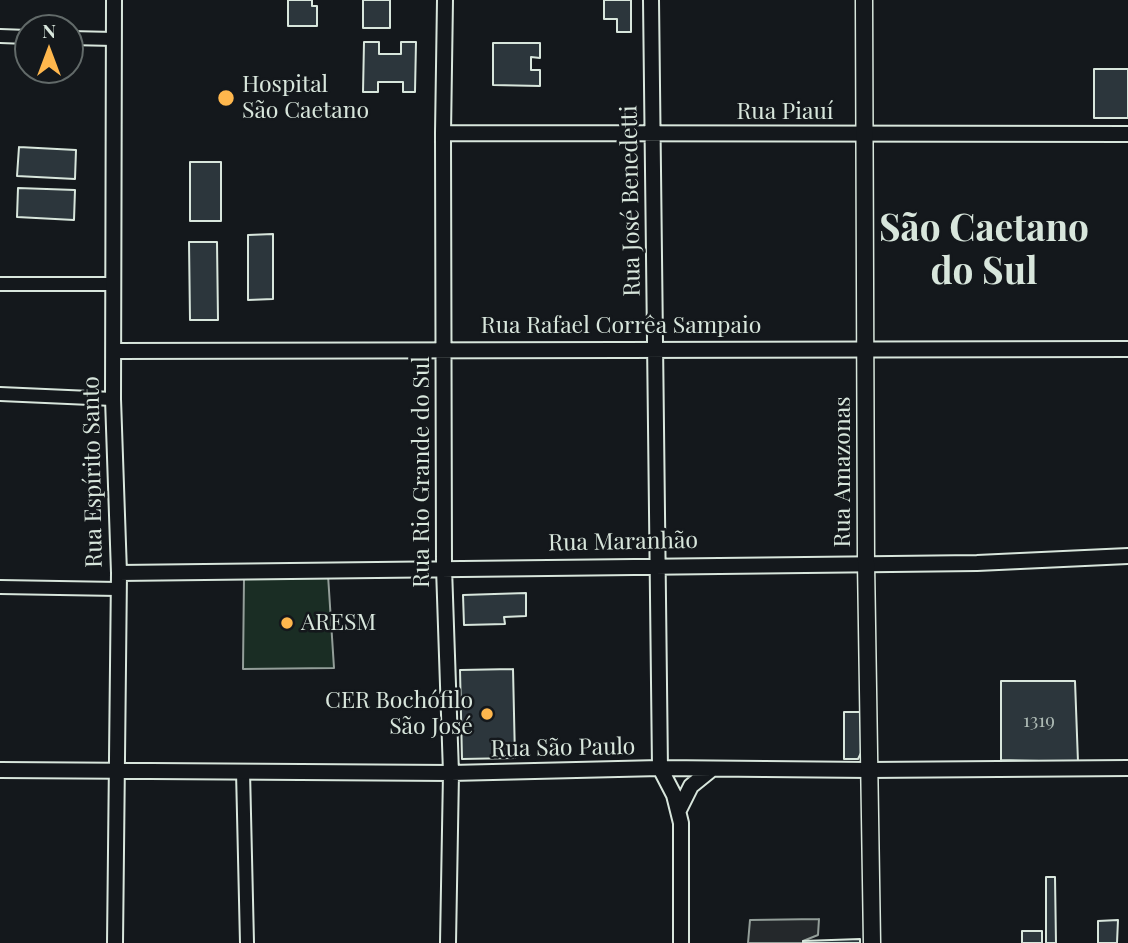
<!DOCTYPE html>
<meta charset="utf-8">
<style>
body{margin:0}
#map{position:relative;width:1128px;height:943px;overflow:hidden;background:#14181c;font-family:"Playfair Display",serif}
canvas{display:block}
.north{position:absolute;left:14px;top:14px;width:70px;height:70px;box-sizing:border-box;background:#14181c;border:2px solid #626a69;border-radius:50%;rotate:0deg;font-size:19px;font-weight:700;line-height:28px;text-align:center;color:#d8e6dc}
.north::after{content:'';display:block;margin:auto;width:24px;height:32px;background:#ffb74d;clip-path:polygon(50% 0,100% 100%,50% 72%,0 100%)}
</style>
<div id="map">
<canvas width="1128" height="943"></canvas>
<div class="north">N</div>
</div>
<script>
const g = document.querySelector('canvas').getContext('2d');
g.lineJoin = 'round';
function paint(path, color) { g.fillStyle = color; g.fill(path, 'evenodd'); }
const shape = rows => new Path2D(rows.map(r => 'M' + r).join(''));
function stroke(path, color, width, dash) { g.strokeStyle = color; g.lineWidth = width; g.lineCap = dash ? 'butt' : 'round'; g.setLineDash(dash || []); g.stroke(path); }
function write(font, color, halo, rows, align = 'center') {
  g.font = font + ' "Playfair Display",serif'; g.lineWidth = 5; g.setLineDash([]); g.textBaseline = 'middle'; g.strokeStyle = halo; g.fillStyle = color; for (const [text, x, y, turn = 0] of rows) {
    g.save(); g.translate(x, y); g.rotate((+turn || 0) * Math.PI / 180); g.textAlign = isNaN(turn) ? turn : align; if (halo) g.strokeText(text, 0, 0); g.fillText(text, 0, 0); g.restore();
  }
}
const green = shape([
 [328,575,334,668,243,669,244,578,328,575]
]);
paint(green, '#1a2d24');
stroke(green, '#939e99', 2);
const parking = shape([
 [819,919,818,935,803,941,803,943,748,943,750,920,819,919]
]);
paint(parking, '#24282b');
stroke(parking, '#939e99', 2);
const building = shape([
 [288,0,312,0,312,6,317,6,317,26,288,26,288,0],
 [363,0,390,0,390,28,363,28,363,0],
 [604,0,631,0,631,32,617,32,617,19,604,19,604,0],
 [364,42,379,42,379,54,401,54,401,42,416,42,415,92,403,92,403,82,378,82,378,92,363,92,364,42],
 [493,43,540,43,540,58,531,57,531,70,540,70,540,86,493,85,493,43],
 [1094,69,1128,69,1128,118,1094,118,1094,69],
 [19,147,76,150,75,179,17,176,19,147],
 [190,162,221,162,221,221,190,221,190,162],
 [18,188,75,190,74,220,17,217,18,188],
 [273,234,273,299,248,300,248,235,273,234],
 [189,242,217,242,218,320,190,320,189,242],
 [526,593,526,616,504,617,505,624,464,625,463,595,526,593],
 [513,669,515,758,462,759,460,670,513,669],
 [1001,681,1075,681,1078,762,1001,760,1001,681],
 [844,712,861,712,863,749,858,759,844,759,844,712],
 [1046,877,1055,877,1056,943,1046,943,1046,877],
 [1118,920,1117,943,1098,943,1098,921,1118,920],
 [1022,931,1042,931,1042,943,1022,943,1022,931],
 [860,939,860,943,803,943,803,941,860,939]
]);
paint(building, '#2c363c');
stroke(building, '#d8e6dc', 2);
const minor = shape([
 [0,36,28,37],
 [70,38,114,39],
 [0,284,114,284],
 [0,394,113,399],
 [0,587,118,589],
 [243,771,247,943]
]);
const tertiary = shape([
 [114,0,113,399,119,573,115,943],
 [445,0,443,133,444,568,451,773,448,943],
 [651,0,660,768,674,795,681,823,681,943],
 [443,133,1128,134],
 [114,351,1128,349],
 [119,573,977,563,1128,556],
 [0,770,451,773,660,768,869,770,1128,768],
 [679,810,691,786,712,769]
]);
const secondary = shape([
 [864,0,866,562,872,943]
]);
stroke(minor, '#d8e6dc', 16);
stroke(tertiary, '#d8e6dc', 18);
stroke(secondary, '#d8e6dc', 19);
stroke(minor, '#14181c', 12);
stroke(tertiary, '#14181c', 14);
stroke(secondary, '#14181c', 16);
for (const [x, y, r, color] of [
 [226,98,9,"#ffb74d"],
 [287,623,7,"#ffb74d"],
 [487,714,7,"#ffb74d"]
]) { const dot = new Path2D(); dot.arc(x, y, r, 0, 2 * Math.PI); g.fillStyle = color; g.fill(dot); stroke(dot, '#14181c', 2.5); }
write('19px', '#adbab4', null, [
 ["1319",1039,721]
]);
write('23px', '#d8e6dc', '#14181c', [
 ["Hospital",242,85],
 ["São Caetano",242,111],
 ["ARESM",301,623],
 ["CER Bochófilo",473,701,"right"],
 ["São José",473,727,"right"]
], 'left');
write('23px', '#d8e6dc', '#14181c', [
 ["Rua Piauí",785,112],
 ["Rua José Benedetti",631,201,-91],
 ["Rua Rafael Corrêa Sampaio",621,326],
 ["Rua Espírito Santo",93,472,-91],
 ["Rua Rio Grande do Sul",422,472,-90],
 ["Rua Amazonas",843,472,-90],
 ["Rua Maranhão",623,542,-1],
 ["Rua São Paulo",563,748,-1]
]);
write('bold 37px', '#d8e6dc', '#14181c', [
 ["São Caetano",984,229],
 ["do Sul",984,272]
]);
</script>
